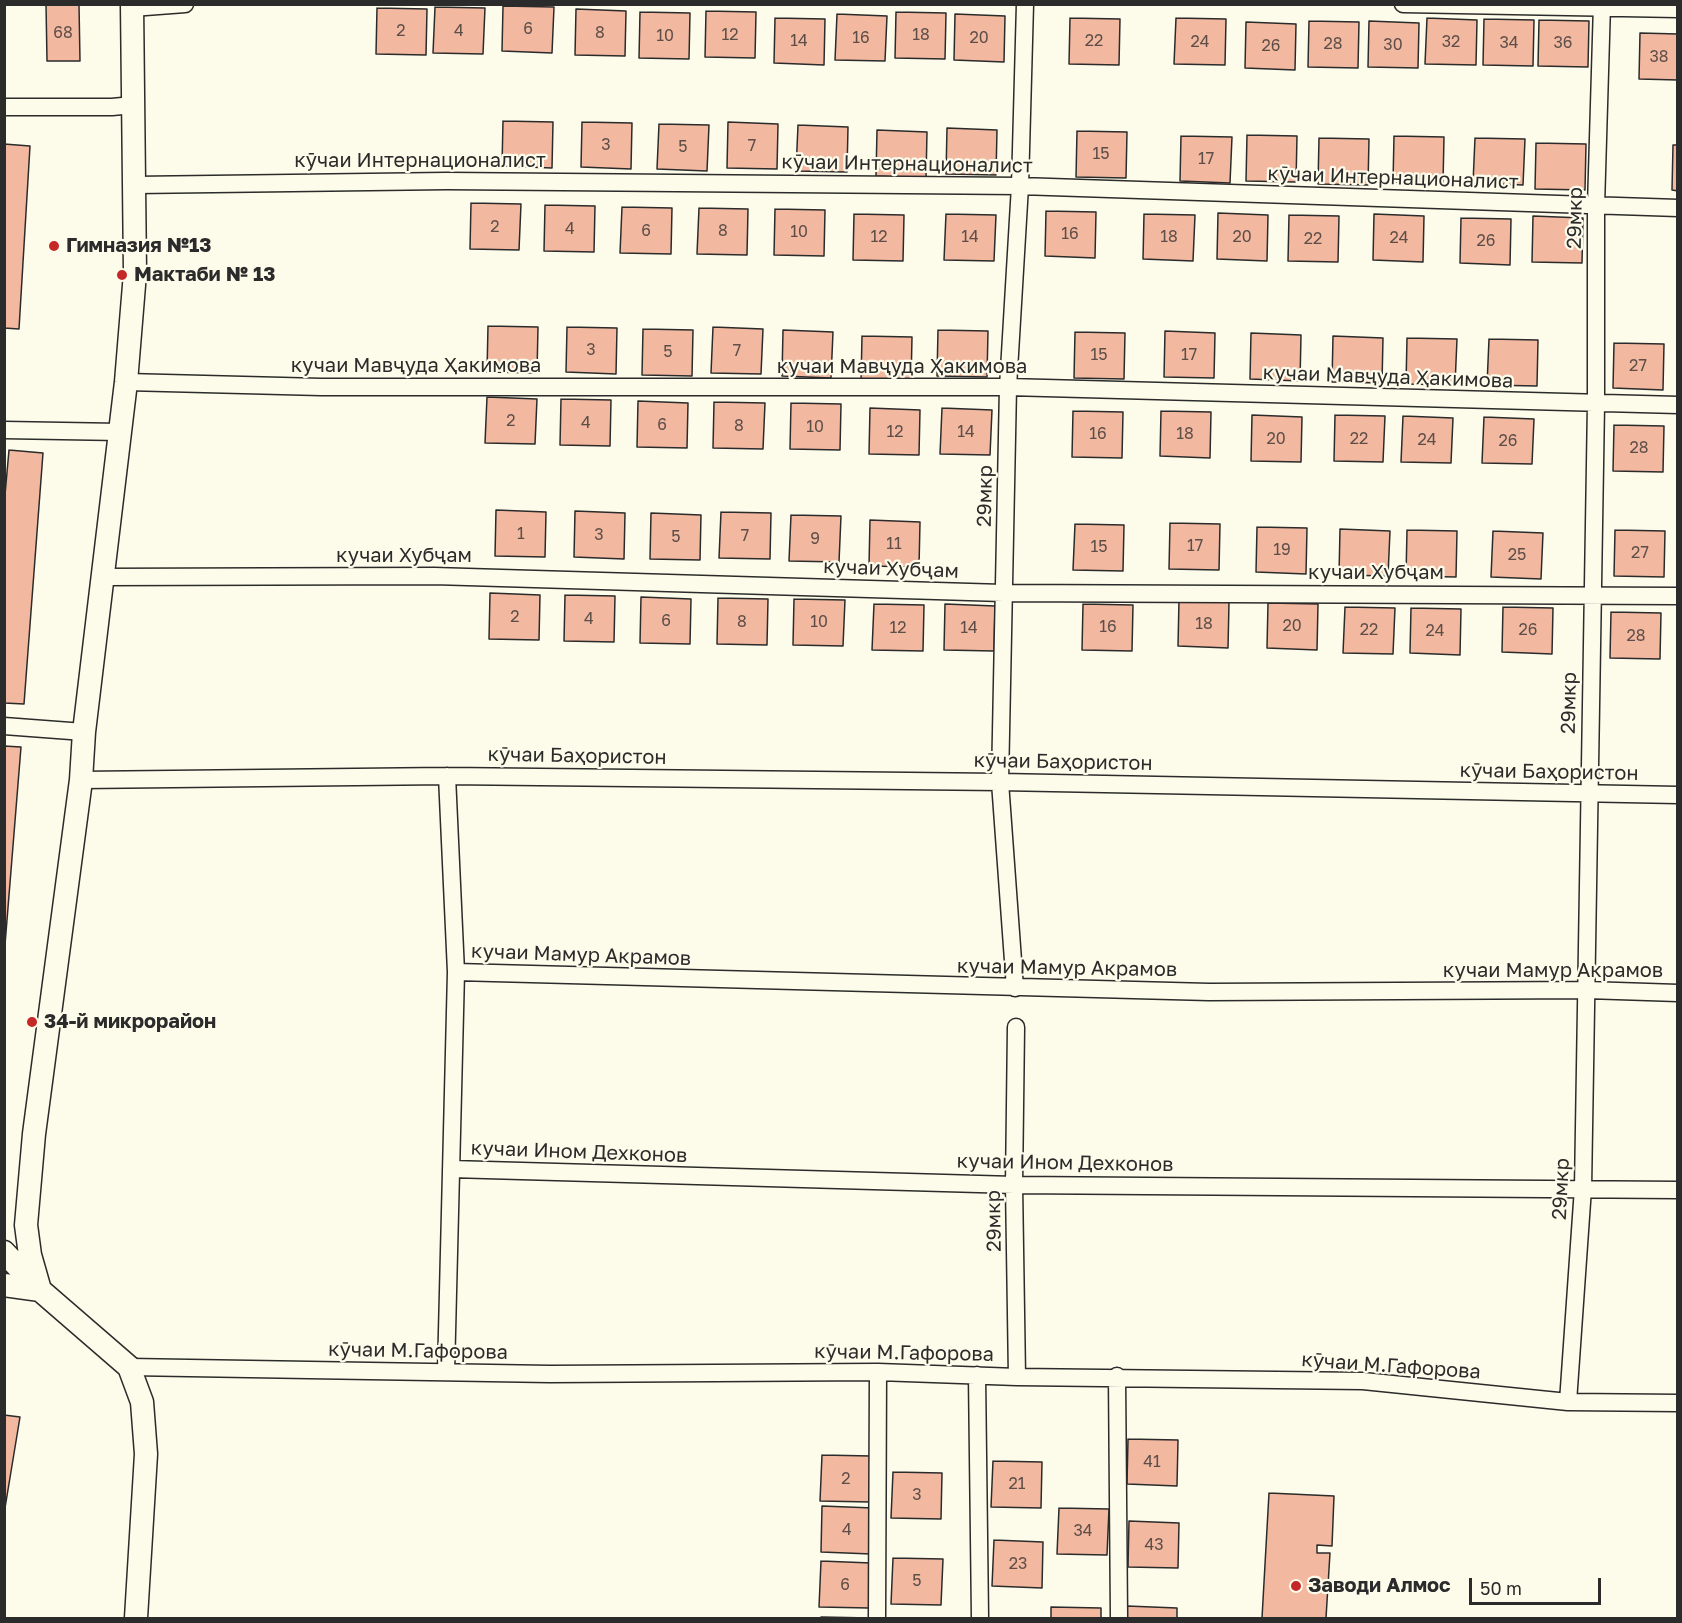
<!DOCTYPE html>
<meta charset="utf-8">
<style>
body{margin:0}
#map{position:relative;width:1682px;height:1623px;overflow:hidden;background:#fdfbea;font-family:"Golos Text",sans-serif}
canvas{display:block}
.frame{position:absolute;inset:0;border:6px solid #2b2b2b;pointer-events:none}
.scale{position:absolute;left:1469px;top:1578px;width:132px;height:27px;box-sizing:border-box;border:3px solid #2b2b2b;border-top:0;padding-left:8px;font-size:18px;line-height:21px;white-space:nowrap;color:#2b2b2b;-webkit-text-stroke:4px #fdfbea;paint-order:stroke}
</style>
<div id="map">
<canvas width="1682" height="1623"></canvas>
<div class="frame"></div>
<div class="scale">50 m</div>
</div>
<script>
const g = document.querySelector('canvas').getContext('2d');
g.lineJoin = 'round';
function paint(path, color) { g.fillStyle = color; g.fill(path, 'evenodd'); }
const shape = rows => new Path2D(rows.map(r => 'M' + r).join(''));
function stroke(path, color, width, dash) { g.strokeStyle = color; g.lineWidth = width; g.lineCap = dash ? 'butt' : 'round'; g.setLineDash(dash || []); g.stroke(path); }
function write(font, color, halo, rows, align = 'center') {
  g.font = font + ' "Golos Text",sans-serif'; g.lineWidth = 4.5; g.setLineDash([]); g.textBaseline = 'middle'; g.strokeStyle = halo; g.fillStyle = color; for (const [text, x, y, turn = 0] of rows) {
    g.save(); g.translate(x, y); g.rotate((+turn || 0) * Math.PI / 180); g.textAlign = isNaN(turn) ? turn : align; if (halo) g.strokeText(text, 0, 0); g.fillText(text, 0, 0); g.restore();
  }
}
const building = shape([
 [46,4,79,4,80,61,47,61,46,4],
 [503,6,554,7,552,53,502,51,503,6],
 [435,7,485,8,483,54,433,53,435,7],
 [377,8,427,9,426,55,376,54,377,8],
 [576,9,626,11,625,56,575,55,576,9],
 [706,11,756,12,755,58,705,57,706,11],
 [640,12,690,13,689,59,639,58,640,12],
 [896,12,946,13,945,59,895,58,896,12],
 [837,14,887,16,885,61,835,60,837,14],
 [955,14,1005,16,1004,62,954,60,955,14],
 [775,18,825,19,824,65,774,63,775,18],
 [1070,18,1120,19,1119,65,1069,64,1070,18],
 [1176,18,1226,19,1225,65,1174,64,1176,18],
 [1427,18,1477,20,1476,65,1425,64,1427,18],
 [1484,19,1534,20,1533,66,1483,65,1484,19],
 [1539,20,1589,21,1588,67,1538,66,1539,20],
 [1309,21,1359,22,1358,68,1308,67,1309,21],
 [1369,21,1419,23,1418,68,1368,67,1369,21],
 [1246,22,1296,24,1295,70,1245,68,1246,22],
 [1640,33,1678,34,1678,80,1639,79,1640,33],
 [503,121,553,122,552,168,502,166,503,121],
 [582,122,632,123,631,169,581,167,582,122],
 [728,122,778,124,777,169,727,168,728,122],
 [659,124,709,125,707,171,657,169,659,124],
 [798,125,848,127,847,172,796,171,798,125],
 [947,128,997,130,996,175,946,174,947,128],
 [877,130,927,132,926,178,876,176,877,130],
 [1077,131,1127,132,1126,178,1076,177,1077,131],
 [1247,135,1297,136,1296,182,1246,181,1247,135],
 [1181,136,1232,137,1230,183,1180,181,1181,136],
 [1394,136,1444,137,1443,183,1393,182,1394,136],
 [1319,138,1369,139,1368,185,1318,184,1319,138],
 [1475,138,1525,139,1523,185,1473,183,1475,138],
 [1536,143,1586,144,1585,190,1535,189,1536,143],
 [4,144,30,146,19,329,4,328,4,144],
 [1673,145,1678,145,1678,191,1672,190,1673,145],
 [471,203,521,204,519,250,470,249,471,203],
 [545,205,595,206,594,252,544,251,545,205],
 [622,207,672,208,671,254,620,253,622,207],
 [699,208,748,209,747,255,697,254,699,208],
 [775,209,825,210,824,256,774,255,775,209],
 [1046,211,1096,212,1095,258,1045,256,1046,211],
 [1218,213,1268,215,1267,261,1217,259,1218,213],
 [854,214,904,215,903,261,853,260,854,214],
 [946,214,996,215,994,261,944,260,946,214],
 [1144,214,1195,215,1193,261,1143,259,1144,214],
 [1374,214,1424,216,1423,262,1373,260,1374,214],
 [1289,215,1339,216,1338,262,1288,261,1289,215],
 [1533,216,1583,218,1582,263,1532,262,1533,216],
 [1461,218,1511,219,1510,265,1460,263,1461,218],
 [488,326,538,327,537,373,487,372,488,326],
 [567,327,617,328,616,374,566,372,567,327],
 [713,327,763,329,761,374,711,373,713,327],
 [643,329,693,330,692,376,642,375,643,329],
 [783,330,833,332,831,378,782,376,783,330],
 [938,330,988,331,987,377,937,376,938,330],
 [1165,331,1215,333,1214,378,1164,377,1165,331],
 [1075,332,1125,333,1124,379,1074,378,1075,332],
 [1251,333,1301,335,1300,381,1250,379,1251,333],
 [862,336,912,337,911,383,861,382,862,336],
 [1333,336,1383,338,1382,383,1332,382,1333,336],
 [1407,338,1457,339,1455,385,1406,384,1407,338],
 [1489,339,1538,340,1537,386,1487,385,1489,339],
 [1614,343,1664,344,1663,390,1613,388,1614,343],
 [487,397,537,399,535,444,485,443,487,397],
 [561,399,611,400,610,446,560,445,561,399],
 [638,401,688,403,687,448,637,447,638,401],
 [714,402,765,403,763,449,713,448,714,402],
 [791,403,841,404,840,450,790,449,791,403],
 [870,408,920,410,919,455,869,454,870,408],
 [942,408,992,410,990,455,940,454,942,408],
 [1073,411,1123,412,1122,458,1072,457,1073,411],
 [1161,411,1211,412,1210,458,1160,456,1161,411],
 [1252,415,1302,417,1301,462,1251,461,1252,415],
 [1335,415,1385,416,1383,462,1334,461,1335,415],
 [1403,416,1453,418,1451,463,1401,462,1403,416],
 [1484,417,1534,419,1532,464,1482,463,1484,417],
 [1614,425,1664,426,1663,472,1613,471,1614,425],
 [9,450,43,453,24,704,4,703,4,506,9,450],
 [496,510,546,512,545,557,495,556,496,510],
 [575,511,625,513,624,559,574,557,575,511],
 [721,512,771,513,770,559,719,558,721,512],
 [651,513,701,515,700,560,650,559,651,513],
 [791,515,841,516,839,562,789,561,791,515],
 [870,520,920,522,919,567,869,566,870,520],
 [1170,523,1220,524,1219,570,1169,569,1170,523],
 [1075,524,1124,525,1123,571,1073,570,1075,524],
 [1257,527,1307,528,1306,574,1256,572,1257,527],
 [1340,529,1390,531,1388,576,1339,575,1340,529],
 [1407,530,1457,531,1456,577,1406,576,1407,530],
 [1615,530,1665,531,1664,577,1614,576,1615,530],
 [1493,531,1543,533,1541,579,1491,577,1493,531],
 [490,593,540,595,539,640,489,639,490,593],
 [565,595,615,596,614,642,564,641,565,595],
 [641,597,691,599,690,644,640,643,641,597],
 [718,598,768,599,767,645,717,644,718,598],
 [794,599,845,600,843,646,793,645,794,599],
 [1179,600,1229,602,1228,648,1178,646,1179,600],
 [1268,603,1318,604,1317,650,1267,648,1268,603],
 [874,604,924,605,923,651,872,650,874,604],
 [945,604,995,606,994,651,944,650,945,604],
 [1083,604,1133,605,1132,651,1082,650,1083,604],
 [1345,607,1395,608,1393,654,1343,653,1345,607],
 [1503,607,1553,608,1552,654,1502,652,1503,607],
 [1411,608,1461,609,1460,655,1410,653,1411,608],
 [1611,612,1661,613,1660,659,1610,658,1611,612],
 [4,746,21,747,4,957,4,746],
 [4,1415,20,1417,4,1514,4,1415],
 [1128,1439,1178,1440,1177,1486,1127,1484,1128,1439],
 [822,1455,871,1456,870,1502,820,1501,822,1455],
 [993,1461,1042,1462,1041,1508,991,1507,993,1461],
 [893,1472,942,1473,941,1519,891,1518,893,1472],
 [1269,1493,1334,1496,1332,1546,1317,1545,1317,1553,1330,1553,1326,1618,1262,1618,1269,1493],
 [822,1506,873,1508,871,1554,821,1552,822,1506],
 [1059,1508,1109,1509,1107,1555,1057,1554,1059,1508],
 [1129,1521,1179,1523,1178,1568,1128,1567,1129,1521],
 [994,1540,1043,1542,1042,1588,992,1586,994,1540],
 [893,1558,943,1559,941,1605,891,1604,893,1558],
 [821,1561,871,1563,869,1608,819,1607,821,1561],
 [1127,1606,1177,1608,1177,1618,1127,1618,1127,1606],
 [1051,1607,1101,1608,1101,1618,1051,1618,1051,1607],
 [821,1617,871,1618,821,1618,821,1617]
]);
paint(building, '#f2b8a0');
stroke(building, '#2b2b2b', 1.5);
const minor = shape([
 [1403,4,1678,9],
 [132,8,185,4],
 [4,107,112,107,133,105],
 [135,185,447,181,1020,186,1678,208],
 [126,382,321,387,1008,387,1678,405],
 [4,430,120,432],
 [102,577,434,576,1003,593,1678,596],
 [4,726,84,732],
 [81,780,447,776,1000,782,1678,795],
 [456,972,1209,992,1587,990,1678,993],
 [1015,988,1000,782,1008,387,1020,186,1025,4],
 [1016,1027,1014,1185,1017,1377],
 [451,1169,1014,1185,1678,1190],
 [129,1367,550,1374,878,1372,1017,1377,1363,1381,1568,1402,1678,1403],
 [446,1372,456,972,447,776],
 [977,1375,980,1618],
 [1117,1376,1119,1618],
 [1568,1402,1583,1188,1596,404,1596,206,1602,4],
 [877,1618,878,1372]
]);
const secondary = shape([
 [4,1252,40,1290,129,1367,142,1402,146,1454,136,1618],
 [4,1285,40,1290],
 [40,1290,30,1255,26,1225,34,1134,81,780,84,732,126,382,135,273,132,4]
]);
stroke(minor, '#2b2b2b', 19);
stroke(secondary, '#2b2b2b', 25);
stroke(minor, '#fdfbea', 16);
stroke(secondary, '#fdfbea', 22);
for (const [x, y, r, color] of [
 [54,246,6,"#c62828"],
 [122,275,6,"#c62828"],
 [32,1022,6,"#c62828"],
 [1296,1586,6,"#c62828"]
]) { const dot = new Path2D(); dot.arc(x, y, r, 0, 2 * Math.PI); g.fillStyle = color; g.fill(dot); stroke(dot, '#fdfbea', 2); }
write('16px', '#5d4e48', null, [
 ["6",528,29],
 ["2",401,31],
 ["4",459,31],
 ["68",63,33],
 ["8",600,33],
 ["12",730,35],
 ["18",921,35],
 ["10",665,36],
 ["16",861,38],
 ["20",979,38],
 ["14",799,41],
 ["22",1094,41],
 ["24",1200,42],
 ["32",1451,42],
 ["34",1509,43],
 ["36",1563,43],
 ["28",1333,44],
 ["30",1393,45],
 ["26",1271,46],
 ["38",1659,57],
 ["3",606,145],
 ["7",752,146],
 ["5",683,147],
 ["15",1101,154],
 ["17",1206,159],
 ["2",495,227],
 ["4",570,229],
 ["6",646,231],
 ["8",723,231],
 ["10",799,232],
 ["16",1070,234],
 ["12",879,237],
 ["14",970,237],
 ["18",1169,237],
 ["20",1242,237],
 ["24",1399,238],
 ["22",1313,239],
 ["26",1486,241],
 ["3",591,350],
 ["7",737,351],
 ["5",668,352],
 ["15",1099,355],
 ["17",1189,355],
 ["27",1638,366],
 ["2",511,421],
 ["4",586,423],
 ["6",662,425],
 ["8",739,426],
 ["10",815,427],
 ["12",895,432],
 ["14",966,432],
 ["16",1098,434],
 ["18",1185,434],
 ["20",1276,439],
 ["22",1359,439],
 ["24",1427,440],
 ["26",1508,441],
 ["28",1639,448],
 ["1",521,534],
 ["3",599,535],
 ["7",745,536],
 ["5",676,537],
 ["9",815,539],
 ["11",894,544],
 ["17",1195,546],
 ["15",1099,547],
 ["19",1282,550],
 ["27",1640,553],
 ["25",1517,555],
 ["2",515,617],
 ["4",589,619],
 ["6",666,621],
 ["8",742,622],
 ["10",819,622],
 ["18",1204,624],
 ["20",1292,626],
 ["16",1108,627],
 ["12",898,628],
 ["14",969,628],
 ["22",1369,630],
 ["26",1528,630],
 ["24",1435,631],
 ["28",1636,636],
 ["41",1152,1462],
 ["2",846,1479],
 ["21",1017,1484],
 ["3",917,1495],
 ["4",847,1530],
 ["34",1083,1531],
 ["43",1154,1545],
 ["23",1018,1564],
 ["5",917,1581],
 ["6",845,1585]
]);
write('20px', '#2b2b2b', '#fdfbea', [
 ["кӯчаи Интернационалист",420,161],
 ["кӯчаи Интернационалист",907,164,1],
 ["кӯчаи Интернационалист",1393,178,2],
 ["29мкр",1575,218,-89],
 ["кучаи Мавҷуда Ҳакимова",416,366],
 ["кучаи Мавҷуда Ҳакимова",902,367],
 ["кучаи Мавҷуда Ҳакимова",1388,377,2],
 ["29мкр",985,496,-89],
 ["кучаи Хубҷам",404,556],
 ["кучаи Хубҷам",891,569,2],
 ["кучаи Хубҷам",1376,573],
 ["29мкр",1569,703,-89],
 ["кӯчаи Баҳористон",577,756,1],
 ["кӯчаи Баҳористон",1063,762,1],
 ["кӯчаи Баҳористон",1549,772,1],
 ["кучаи Мамур Акрамов",581,955,2],
 ["кучаи Мамур Акрамов",1067,968,1],
 ["кучаи Мамур Акрамов",1553,971],
 ["кучаи Ином Дехконов",579,1152,2],
 ["кучаи Ином Дехконов",1065,1163,1],
 ["29мкр",1561,1189,-87],
 ["29мкр",994,1221,-91],
 ["кӯчаи М.Гафорова",418,1351,1],
 ["кӯчаи М.Гафорова",904,1353,1],
 ["кӯчаи М.Гафорова",1391,1366,4]
]);
write('bold 20px', '#2b2b2b', '#fdfbea', [
 ["Гимназия №13",66,246],
 ["Мактаби № 13",134,275],
 ["34-й микрорайон",44,1022],
 ["Заводи Алмос",1308,1586]
], 'left');
</script>
